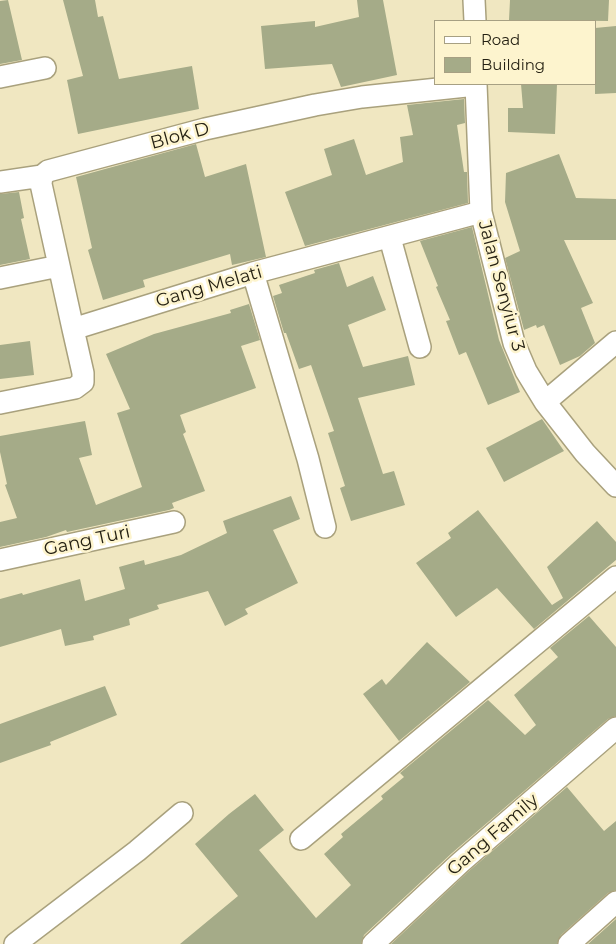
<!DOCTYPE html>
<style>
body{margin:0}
#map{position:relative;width:616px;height:944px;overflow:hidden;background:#f0e7c1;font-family:Montserrat,sans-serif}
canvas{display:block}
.legend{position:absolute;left:434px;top:20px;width:162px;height:65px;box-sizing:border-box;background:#fdf4ce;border:1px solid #a7a083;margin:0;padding:6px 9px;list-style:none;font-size:15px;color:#252113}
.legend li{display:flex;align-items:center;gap:10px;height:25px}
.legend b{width:25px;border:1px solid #a7a083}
</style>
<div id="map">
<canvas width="616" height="944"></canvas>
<ul class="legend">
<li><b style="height:6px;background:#fff"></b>Road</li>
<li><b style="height:14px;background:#a5ab88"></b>Building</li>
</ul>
</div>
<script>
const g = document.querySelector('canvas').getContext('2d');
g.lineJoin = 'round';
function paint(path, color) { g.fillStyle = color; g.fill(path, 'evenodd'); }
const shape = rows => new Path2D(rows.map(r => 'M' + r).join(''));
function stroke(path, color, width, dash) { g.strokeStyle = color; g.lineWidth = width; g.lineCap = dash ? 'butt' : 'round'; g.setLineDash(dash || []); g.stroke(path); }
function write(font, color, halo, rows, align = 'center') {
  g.font = font + ' Montserrat,sans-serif'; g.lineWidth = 5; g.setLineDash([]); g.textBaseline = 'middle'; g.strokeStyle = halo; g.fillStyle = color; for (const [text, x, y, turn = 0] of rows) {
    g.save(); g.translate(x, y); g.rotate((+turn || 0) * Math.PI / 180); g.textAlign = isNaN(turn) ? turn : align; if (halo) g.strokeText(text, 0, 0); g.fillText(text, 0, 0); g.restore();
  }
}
paint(shape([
 [8,0,22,60,0,64,0,1],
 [63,0,95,0,98,17,103,16,119,79,192,66,199,109,78,134,67,80,83,76],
 [357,0,383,0,397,75,341,87,332,64,265,69,261,26,315,21,315,27,359,17],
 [510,0,609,0,608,21,509,20],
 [616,26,616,93,595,94,595,28],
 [521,84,557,84,555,134,508,132,508,108,523,108],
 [464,99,465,123,457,125,464,172,467,172,468,203,305,246,285,192,332,175,324,149,354,139,366,175,403,162,400,137,413,135,407,105],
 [196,144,205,177,246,164,266,257,232,265,230,254,143,280,145,287,103,300,88,250,92,248,76,177],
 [559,154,576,198,616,199,616,240,564,240,593,303,581,308,595,343,580,356,560,365,544,325,537,328,536,325,524,330,505,258,520,251,505,202,506,173],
 [19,192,24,218,21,219,30,259,0,265,0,194],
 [472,227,499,340,520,392,488,405,466,352,459,355,446,321,450,320,436,287,438,286,420,241],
 [339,263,347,287,373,276,386,310,348,325,363,367,408,356,415,385,358,398,383,474,394,471,405,505,351,521,340,488,345,486,328,433,334,431,311,365,299,369,286,333,284,333,273,296,282,293,279,285,315,273,314,270],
 [249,304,260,340,241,346,256,388,180,415,186,432,183,434,205,491,172,503,174,508,169,510,67,532,66,530,46,537,0,547,0,522,17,518,5,485,7,484,0,452,0,436,85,421,92,455,79,458,96,505,142,487,117,413,130,409,106,354,154,334,231,313,230,310],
 [30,341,34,375,0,379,0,345],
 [542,419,564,451,504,482,486,448],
 [291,496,300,519,273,530,298,583,245,609,248,614,225,626,208,591,157,605,159,609,129,619,130,625,93,636,94,640,65,646,61,629,0,647,0,599,22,593,23,595,80,579,85,601,125,589,119,567,144,560,145,565,181,555,227,533,223,521],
 [478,510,552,605,563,598,547,567,597,521,616,542,616,560,534,629,497,588,456,617,416,563,451,538,448,533],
 [589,616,616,647,616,716,608,719,452,853,364,935,361,944,180,944,238,896,195,844,229,814,255,794,284,830,259,850,316,918,351,885,324,854,343,837,341,834,383,799,381,796,404,777,400,773,488,700,525,735,536,725,514,695,558,657,550,648],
 [427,642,470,682,399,741,363,694,382,679,386,685],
 [105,686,117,715,50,742,51,745,0,763,0,724],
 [567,787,604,831,616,821,616,890,608,893,561,935,557,944,391,944,469,871],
 [616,919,616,944,588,944]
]), '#a5ab88');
const minor = shape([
 [474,0,475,21],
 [0,77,45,68],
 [476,84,481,212,514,343,526,371,545,402,585,453,616,486],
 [0,182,42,176],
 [390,238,420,347],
 [253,273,308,459,325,527],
 [0,278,59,266],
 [73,329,41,184,42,176,48,171,205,129,315,105,362,97,476,85],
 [545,402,616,342],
 [0,403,75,388,83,382,83,373,73,329,253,273,481,212],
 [0,560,174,522],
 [301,839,616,577],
 [15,944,137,851,182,813],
 [373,944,461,862,616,728],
 [569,944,616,902]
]);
stroke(minor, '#a9a17d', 24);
stroke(minor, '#fff', 21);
write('18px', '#252113', '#fdf4ce', [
 ["Blok D",180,136,-15],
 ["Jalan Senyiur 3",501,286,75],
 ["Gang Melati",209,287,-16],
 ["Gang Turi",87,541,-12],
 ["Gang Family",493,835,-41]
]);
</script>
